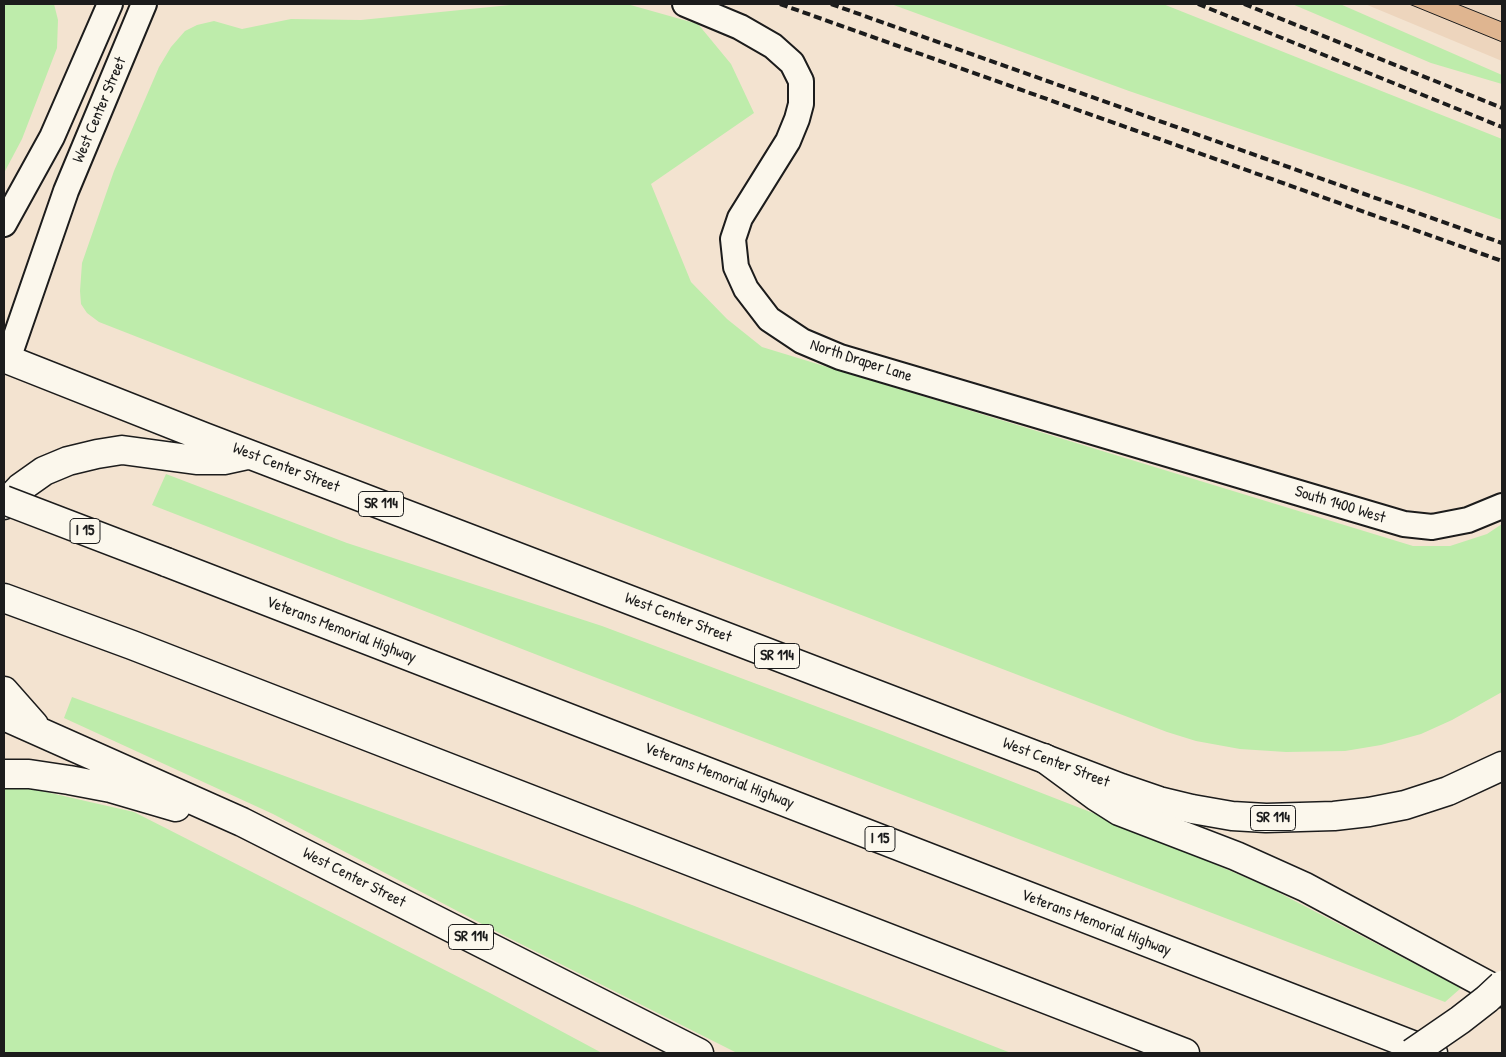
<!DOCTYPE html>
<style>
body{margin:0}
#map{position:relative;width:1506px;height:1057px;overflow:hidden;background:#f3e3d0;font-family:"Patrick Hand",sans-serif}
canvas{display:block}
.frame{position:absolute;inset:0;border:5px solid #1c1c1c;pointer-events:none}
</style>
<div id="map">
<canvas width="1506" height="1057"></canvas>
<div class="frame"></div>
</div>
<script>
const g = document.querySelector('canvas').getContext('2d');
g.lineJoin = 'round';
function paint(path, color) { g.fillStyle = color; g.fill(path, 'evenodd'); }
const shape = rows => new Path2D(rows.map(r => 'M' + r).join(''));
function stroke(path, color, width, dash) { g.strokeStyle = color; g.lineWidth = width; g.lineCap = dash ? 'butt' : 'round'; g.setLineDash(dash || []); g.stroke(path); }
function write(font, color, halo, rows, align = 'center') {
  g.font = font + ' "Patrick Hand",sans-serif'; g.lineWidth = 4; g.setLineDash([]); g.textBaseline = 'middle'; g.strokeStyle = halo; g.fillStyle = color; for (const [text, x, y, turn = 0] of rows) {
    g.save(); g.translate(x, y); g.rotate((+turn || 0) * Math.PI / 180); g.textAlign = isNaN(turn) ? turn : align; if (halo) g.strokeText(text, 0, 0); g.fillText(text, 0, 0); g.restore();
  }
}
paint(shape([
 [1365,4,1502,4,1502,61]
]), '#edd5bd');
paint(shape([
 [4,4,54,4,58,20,57,48,22,139,4,173],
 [520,4,627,4,698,24,731,64,754,113,651,184,691,282,727,319,762,347,1413,546,1450,546,1487,534,1502,524,1502,692,1452,720,1421,734,1381,745,1345,751,1286,752,1240,749,1196,741,1167,732,250,381,99,322,87,313,81,304,80,291,82,263,114,171,159,67,171,47,185,31,197,25,214,21,242,29,291,19,361,20],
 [891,4,1163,4,1502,139,1502,220,1416,189,1129,91],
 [1292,4,1340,4,1502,75,1502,84,1431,63],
 [166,474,347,543,602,626,882,731,1129,827,1270,888,1461,988,1445,1002,576,670,152,505],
 [72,697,632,905,1011,1053,737,1053,503,935,273,814,64,718],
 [24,787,134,812,490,993,602,1053,4,1053,4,788]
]), '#beecab');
const building = shape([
 [1409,4,1457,4,1502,22,1502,42,1409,4]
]);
paint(building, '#dfb590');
stroke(building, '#1c1c1c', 1);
const minor = shape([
 [685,4,740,27,773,46,792,63,801,81,801,104,797,119,788,141,740,218,733,239,736,267,746,289,769,319,802,341,840,357,1404,524,1432,527,1468,520,1502,506],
 [4,224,52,137,110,4],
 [8,359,66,191,144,4]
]);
const major = shape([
 [4,358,204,437,1121,788,1159,801,1192,809,1232,816,1266,818,1334,816,1369,812,1405,805,1448,791,1502,766],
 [4,505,20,488,44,471,68,461,97,454,122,450,196,460,224,460,247,455],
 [4,691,34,725],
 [4,716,242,822,699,1053],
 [4,774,29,774,69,780,111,788,176,807]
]);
const highway = shape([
 [166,562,1433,1053],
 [4,598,132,645,1185,1053],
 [1044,758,1097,797,1119,811,1236,856,1305,887,1502,993]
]);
stroke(minor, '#1c1c1c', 28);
stroke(major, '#1c1c1c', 31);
stroke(highway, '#1c1c1c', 31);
stroke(minor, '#fbf7ec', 24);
stroke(major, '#fbf7ec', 28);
stroke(highway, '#fbf7ec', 28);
stroke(shape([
 [780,4,1502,261],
 [831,4,1502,243],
 [1198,4,1502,127],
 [1244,4,1502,108]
]), '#1c1c1c', 4, [8, 4]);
const majorBridge = shape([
 [1412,1053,1460,1020,1487,999,1502,985]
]);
const highwayBridge = shape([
 [4,500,166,562]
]);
stroke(majorBridge, '#1c1c1c', 31, []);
stroke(highwayBridge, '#1c1c1c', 31, []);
stroke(majorBridge, '#fbf7ec', 28);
stroke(highwayBridge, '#fbf7ec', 28);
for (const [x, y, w] of [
 [381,504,45],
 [85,531,30],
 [777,656,45],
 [1273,818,45],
 [880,839,30],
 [471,937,45]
]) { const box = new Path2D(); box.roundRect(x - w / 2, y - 12.5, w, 25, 4); g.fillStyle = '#fbf7ec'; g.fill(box); stroke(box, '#1c1c1c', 1); }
write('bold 15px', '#1c1c1c', null, [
 ["SR 114",381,504],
 ["I 15",85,531],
 ["SR 114",777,656],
 ["SR 114",1273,818],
 ["I 15",880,839],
 ["SR 114",471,937]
]);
write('16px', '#1c1c1c', '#fbf7ec', [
 ["West Center Street",100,110,-67],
 ["North Draper Lane",861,361,18],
 ["West Center Street",286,468,21],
 ["South 1400 West",1340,505,17],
 ["West Center Street",678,618,21],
 ["Veterans Memorial Highway",341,630,21],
 ["West Center Street",1056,763,21],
 ["Veterans Memorial Highway",719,776,21],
 ["West Center Street",354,878,27],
 ["Veterans Memorial Highway",1096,923,21]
]);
</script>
